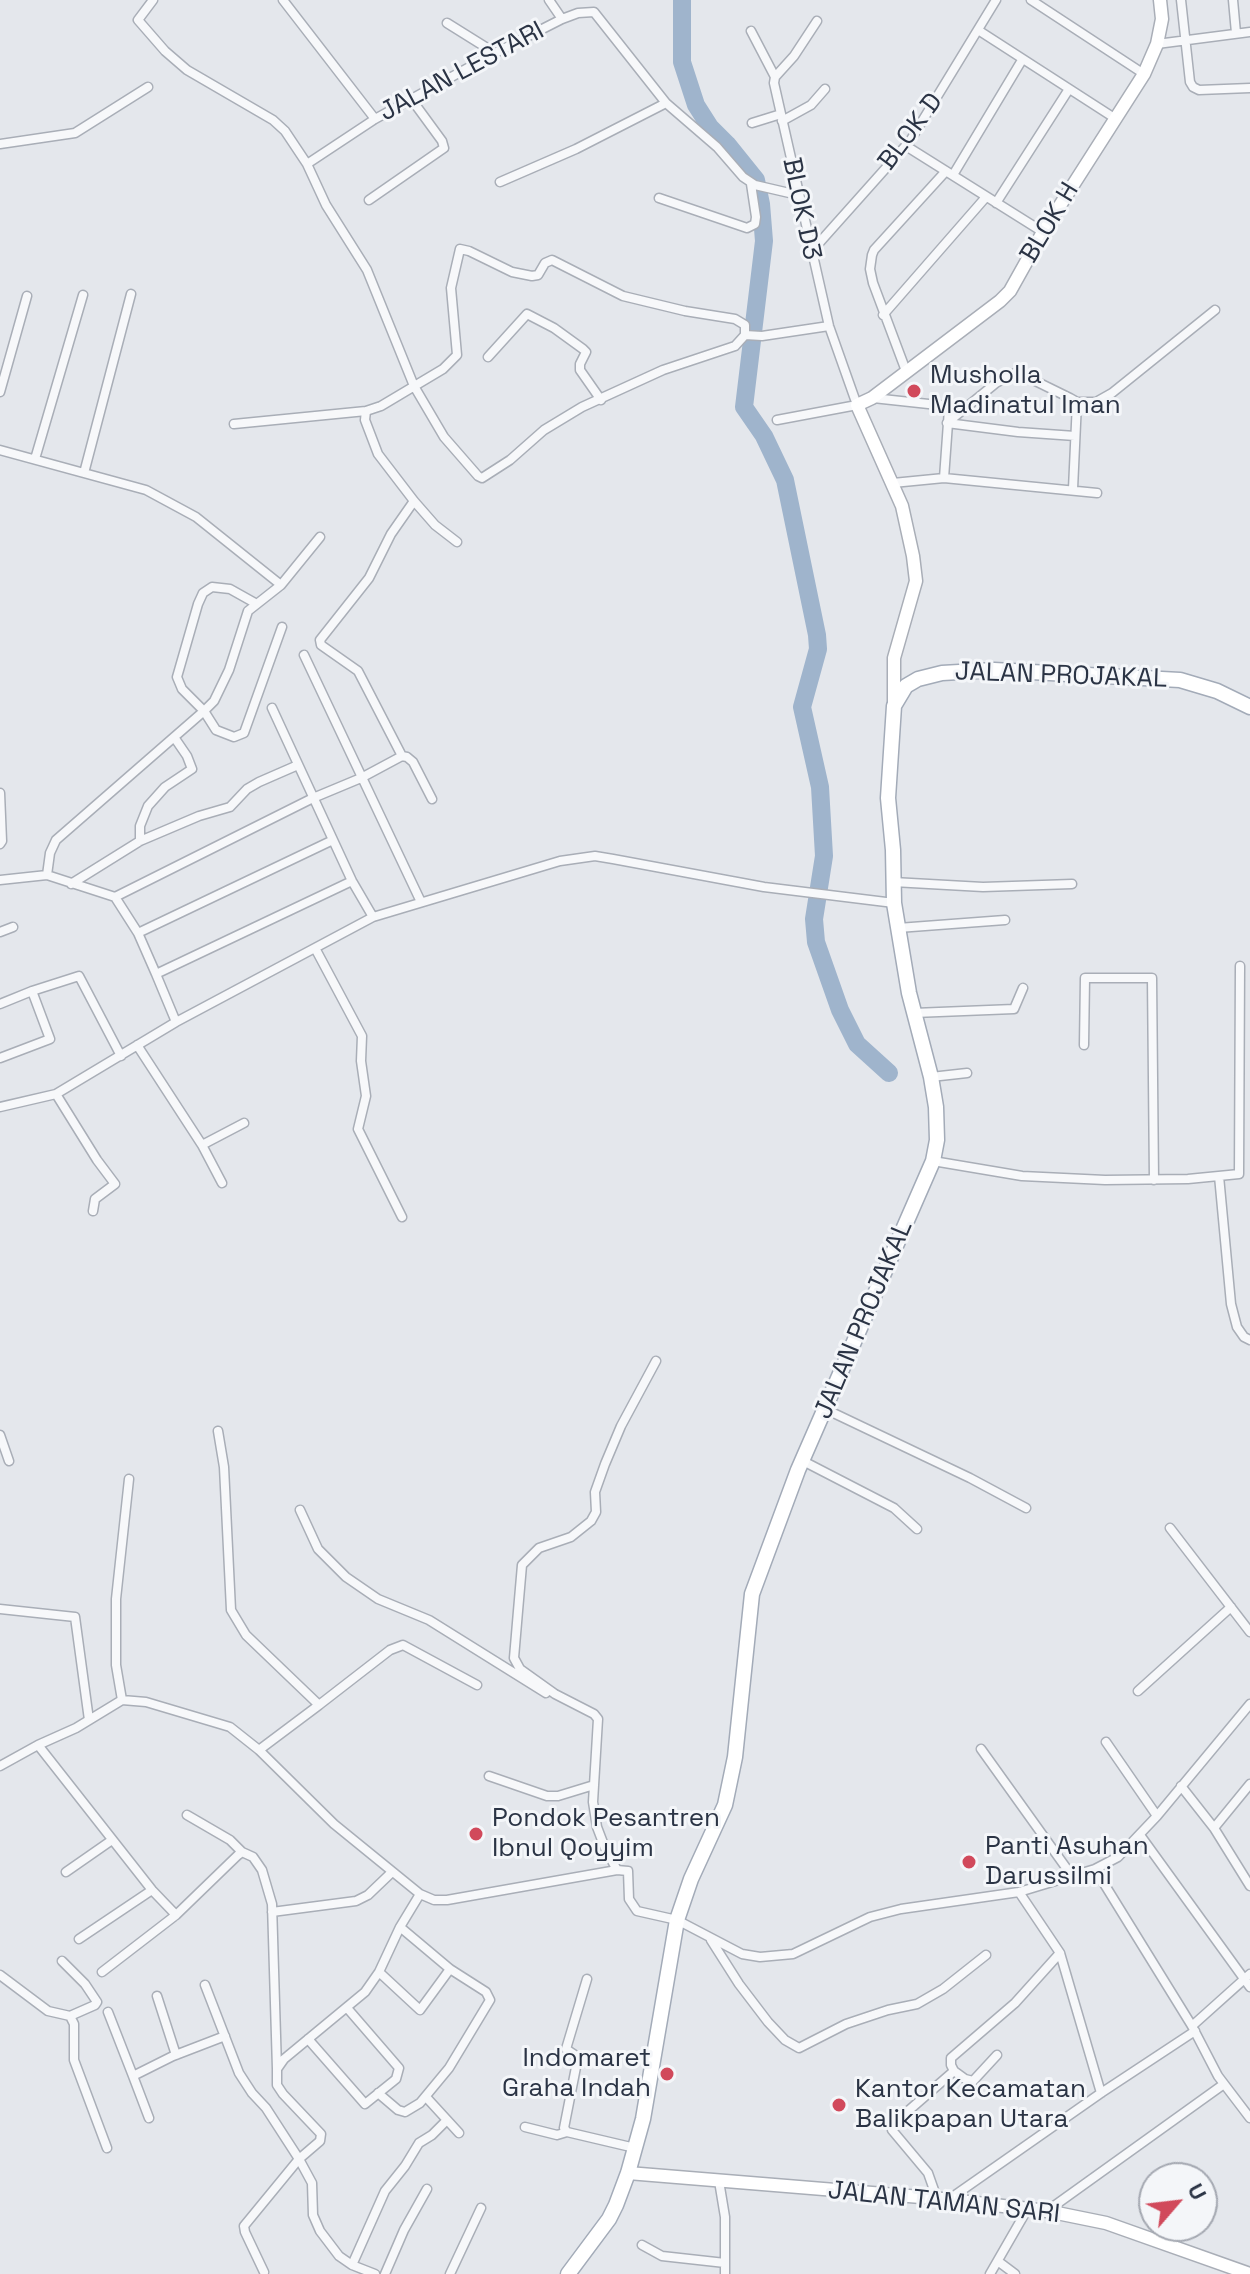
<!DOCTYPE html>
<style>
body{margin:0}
#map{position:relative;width:1250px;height:2274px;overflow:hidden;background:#e4e7ec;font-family:"Space Grotesk",sans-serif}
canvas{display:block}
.north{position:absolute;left:1138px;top:2162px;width:80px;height:80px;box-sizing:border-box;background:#f4f6f9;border:2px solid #a4a8b1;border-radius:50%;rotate:62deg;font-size:22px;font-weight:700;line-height:32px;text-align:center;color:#2b3445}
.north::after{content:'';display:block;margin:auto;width:28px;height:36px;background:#d1495b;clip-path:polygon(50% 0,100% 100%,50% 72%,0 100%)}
</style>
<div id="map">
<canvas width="1250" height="2274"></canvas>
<div class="north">U</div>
</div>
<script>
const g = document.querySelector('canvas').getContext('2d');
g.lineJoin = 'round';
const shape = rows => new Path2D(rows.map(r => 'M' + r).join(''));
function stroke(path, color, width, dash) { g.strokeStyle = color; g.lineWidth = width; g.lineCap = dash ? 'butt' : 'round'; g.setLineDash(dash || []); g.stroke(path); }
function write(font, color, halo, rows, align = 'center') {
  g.font = font + ' "Space Grotesk",sans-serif'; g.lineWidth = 6; g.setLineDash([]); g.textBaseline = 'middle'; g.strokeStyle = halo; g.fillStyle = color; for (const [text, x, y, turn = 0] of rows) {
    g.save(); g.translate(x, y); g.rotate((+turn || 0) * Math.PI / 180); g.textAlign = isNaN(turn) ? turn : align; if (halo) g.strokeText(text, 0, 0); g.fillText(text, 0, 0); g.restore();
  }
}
stroke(shape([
 [682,0,682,62,696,105,710,127,727,144,756,180,761,204,764,241,744,407,764,436,785,480,817,635,818,649,802,707,820,787,824,856,814,919,816,942,840,1010,857,1044,889,1073]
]), '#9fb4cc', 18);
const street = shape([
 [153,0,138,20,165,51,187,70,273,120,285,131,307,164],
 [283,0,375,119],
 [549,0,562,19],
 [1031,0,1144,74],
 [1181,0,1190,82,1193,87,1199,90,1250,88],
 [1233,0,1236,33],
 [447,23,495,53],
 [978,30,1116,119],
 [751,31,775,77],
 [1157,44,1250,32],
 [782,121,811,105,825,89],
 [752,123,781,114],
 [0,144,75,133,148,87],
 [906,146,1043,232],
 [953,175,1022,60],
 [500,182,576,149,666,103],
 [659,198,747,228,755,224,756,217,751,184],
 [369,200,444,148,442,141,412,100],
 [996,203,1069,89],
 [811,252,910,141,996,0],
 [883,315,986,197],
 [745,335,735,346,663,370,582,407,544,430,510,460,482,478,478,476,444,437,414,386,367,270,326,205,307,164,375,119,495,53,562,19,578,13,594,12,666,103,717,147,743,177,755,185,798,195],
 [488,357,527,314,554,328,583,349,586,352,580,364,580,370,601,400],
 [906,371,873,283,870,269,872,255,874,250,946,171],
 [0,392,27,296],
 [873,398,947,406,949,409,944,478],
 [1077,402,1096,402,1112,393,1215,310],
 [777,420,857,405,829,326,774,83,775,77,794,56,817,21],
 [947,423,996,383,1017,372,1070,398,1077,402,1073,489],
 [947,423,1018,432,1075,436],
 [234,424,366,411],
 [0,450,146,490,196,517,281,585,248,611,229,670,214,701,204,711,216,730,234,737,244,733,282,627],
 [35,459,83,295],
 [84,473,131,294],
 [893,483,944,478,1097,493],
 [457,542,435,525,414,501,378,454,365,420,366,411,381,406,443,369,457,355,451,288,460,249,469,251,512,272,532,276,538,275,545,263,552,260,623,296,685,311,735,319,745,325,745,335,762,336,829,326],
 [281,585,320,537],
 [304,655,421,902],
 [272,708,352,881,373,917],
 [402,756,358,671,321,645,320,640,369,578,391,534,414,501],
 [0,793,2,841,0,844],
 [140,841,140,826,148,806,165,787,192,769,187,756,174,737],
 [47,875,50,853,56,840,204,711,182,689,177,677,198,604,203,593,212,587,230,589,255,603],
 [0,880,47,875,115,897,138,933,156,974,352,881],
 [893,882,983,887,1072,884],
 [71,884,140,841,199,816,230,807,247,789,259,782,298,765],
 [115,897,313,798,361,778,402,756,407,757,413,762,432,799],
 [898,928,1005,920],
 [0,932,13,927],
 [138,933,333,840],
 [315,948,362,1036,361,1061,366,1096,358,1129,402,1217],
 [156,974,176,1022],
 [0,1004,32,991],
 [914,1013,1014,1009,1023,988],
 [137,1045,202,1145,222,1183],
 [1084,1045,1085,978,1152,978,1154,1180],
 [0,1058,50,1039,32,991,79,976,121,1056],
 [931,1077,967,1073],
 [56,1094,97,1160,115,1184,95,1199,93,1211],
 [0,1107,56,1094,176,1022,373,917,560,861,595,856,613,859,764,887,894,903],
 [202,1145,244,1123],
 [933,1161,1022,1176,1105,1180,1188,1179,1239,1174,1240,966],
 [1219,1176,1231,1304,1237,1327,1244,1337,1250,1340],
 [825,1409,970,1478,1026,1508],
 [218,1431,224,1467,231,1610,246,1635,319,1705,259,1750],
 [0,1435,9,1461],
 [803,1461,894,1508,917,1529],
 [300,1510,318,1549,346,1577,378,1599,429,1620,546,1693],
 [1170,1528,1250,1632],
 [0,1609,75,1617,89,1720],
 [1138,1691,1231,1607],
 [122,1700,116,1665,116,1599,129,1479],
 [319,1705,390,1650,403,1645,477,1685],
 [1106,1742,1157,1816],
 [38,1745,152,1890,176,1915,238,1855,242,1852,253,1857,262,1870,272,1904,277,2069],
 [981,1749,1072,1876],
 [0,1766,38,1745,76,1728,122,1700,146,1702,230,1727,259,1750,334,1824,420,1894,434,1900,447,1900,617,1870,628,1871,629,1899,637,1911,677,1920,742,1954,760,1957,793,1954,870,1917,901,1909,1019,1892,1095,1869,1118,1857,1157,1816,1250,1704],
 [489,1776,547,1796,558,1796,594,1785],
 [1181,1786,1214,1828,1250,1886],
 [187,1815,230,1840,242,1852],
 [1214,1828,1250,1784],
 [1140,1835,1250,1987],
 [1095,1869,1192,2026,1218,2076,1250,2118],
 [617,1870,605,1848,597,1827,593,1802,598,1719,594,1714,555,1694,520,1669,514,1658,518,1611,522,1565,539,1548,571,1537,591,1521,596,1512,595,1492,605,1464,621,1426,656,1361],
 [66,1872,112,1840],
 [1019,1892,1060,1953,1101,2093],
 [272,1912,356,1901,368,1895,391,1873],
 [79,1939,152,1890],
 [711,1940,739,1984,768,2022,785,2040,799,2048,846,2024,888,2010,917,2004,943,1989,986,1955],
 [62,1961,85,1984,97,2002,95,2005,70,2016],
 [102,1972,176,1915],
 [379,1972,420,2010,450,1969],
 [0,1975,48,2011,70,2016,74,2024,74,2060,107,2148],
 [587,1979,566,2049,578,2057,564,2128,567,2132,635,2148],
 [205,1985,239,2073,252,2093,266,2108,299,2159,244,2226,245,2232,264,2272],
 [157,1996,176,2055],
 [108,2012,133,2076,173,2056,225,2036],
 [1192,2026,1250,1974],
 [308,2039,365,2104,396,2079,399,2068,348,2009],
 [954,2071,965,2079,973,2081,997,2055],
 [133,2076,149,2118],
 [378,2093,398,2110,405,2112,420,2103,449,2068,490,2000,486,1992,450,1969,400,1927],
 [426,2097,459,2133],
 [525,2127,557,2135,567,2132],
 [719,2181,725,2217,725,2274],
 [933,2198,934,2190,928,2173,892,2130,892,2125,954,2071,951,2065,951,2058,1015,2003,1060,1953],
 [948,2200,1101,2093,1195,2031],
 [1047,2211,1224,2084],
 [642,2245,662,2256,725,2263],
 [999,2262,1015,2274],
 [352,2265,385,2191,405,2166,419,2143,432,2135,447,2120],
 [375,2274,352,2265,339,2256,320,2231,313,2215,312,2183,299,2159,320,2141,321,2134,283,2094,277,2085,277,2069,284,2059,365,1992,379,1972,400,1927,420,1894],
 [385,2274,404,2230,427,2189],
 [450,2274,481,2208],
 [990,2274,1028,2208]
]);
const secondary = shape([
 [894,706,894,658,916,581,913,556,902,506,857,405,872,398,1000,301,1010,291,1043,232,1144,74,1157,44,1162,19,1160,0],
 [628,2173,933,2198,1047,2211,1106,2223,1250,2274]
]);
const primary = shape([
 [568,2274,609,2219,616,2205,628,2173,643,2119,677,1920,691,1879,725,1805,735,1757,752,1594,798,1470,933,1161,937,1140,936,1107,931,1077,909,993,894,903,893,850,888,798,894,706,906,686,918,679,942,673,994,670,1180,680,1217,691,1250,707]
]);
stroke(street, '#a9aeb7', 11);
stroke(secondary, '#a9aeb7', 15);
stroke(primary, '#a3abb8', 17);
stroke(street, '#f7f8fa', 8);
stroke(secondary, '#fff', 12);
stroke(primary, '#fff', 14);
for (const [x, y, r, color] of [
 [914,391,8,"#d1495b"],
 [476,1834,8,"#d1495b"],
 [969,1862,8,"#d1495b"],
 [667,2074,8,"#d1495b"],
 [839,2105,8,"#d1495b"]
]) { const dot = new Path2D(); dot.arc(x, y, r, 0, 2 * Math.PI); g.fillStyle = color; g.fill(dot); stroke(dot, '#f4f6f9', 3); }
write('26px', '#2b3445', '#f4f6f9', [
 ["JALAN LESTARI",462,72,-28],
 ["BLOK D",911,132,-53],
 ["BLOK D3",801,209,78],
 ["BLOK H",1050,223,-59],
 ["JALAN PROJAKAL",1061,676,2],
 ["JALAN PROJAKAL",864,1320,-67],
 ["JALAN TAMAN SARI",944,2203,6]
]);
write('26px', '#2b3445', '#f4f6f9', [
 ["Musholla",930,376],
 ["Madinatul Iman",930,406],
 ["Pondok Pesantren",492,1819],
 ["Ibnul Qoyyim",492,1849],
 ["Panti Asuhan",985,1847],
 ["Darussilmi",985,1877],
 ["Indomaret",651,2059,"right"],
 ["Graha Indah",651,2089,"right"],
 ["Kantor Kecamatan",855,2090],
 ["Balikpapan Utara",855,2120]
], 'left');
</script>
